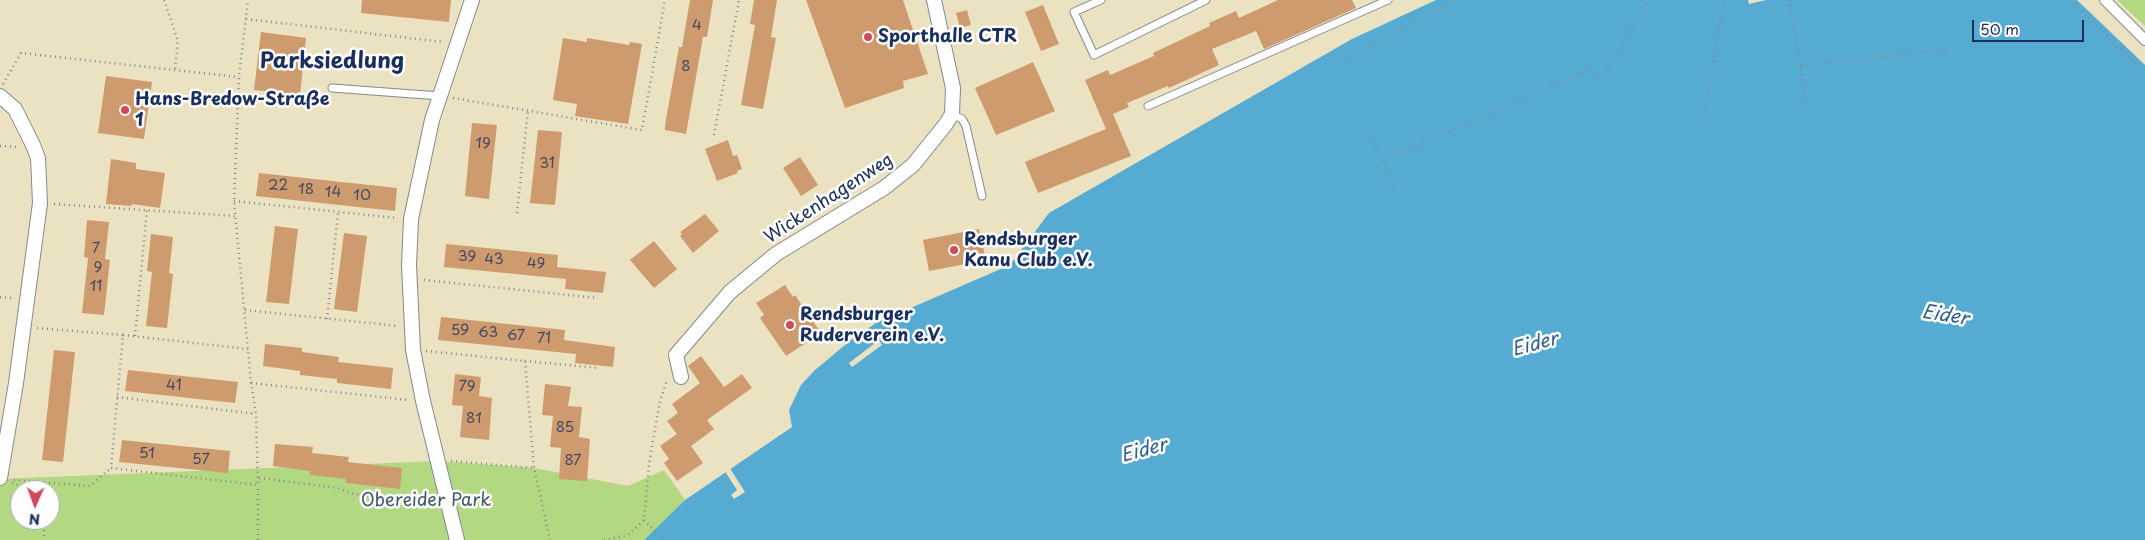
<!DOCTYPE html>
<meta charset="utf-8">
<style>
body{margin:0}
#map{position:relative;width:2145px;height:540px;overflow:hidden;background:#ebe2c2;font-family:"Playpen Sans",sans-serif}
canvas{display:block}
.north{position:absolute;left:10px;top:480px;width:50px;height:50px;box-sizing:border-box;background:#fff;border:1px solid #a4acbf;border-radius:50%;rotate:182deg;font-size:14px;font-weight:700;line-height:20px;text-align:center;color:#1b2f5e}
.north::after{content:'';display:block;margin:auto;width:18px;height:22px;background:#d1495b;clip-path:polygon(50% 0,100% 100%,50% 72%,0 100%)}
.scale{position:absolute;left:1972px;top:20px;width:112px;height:22px;box-sizing:border-box;border:2px solid #1b2f5e;border-top:0;padding-left:6px;font-size:15px;line-height:18px;white-space:nowrap;color:#1b2f5e;-webkit-text-stroke:4px #fff;paint-order:stroke}
</style>
<div id="map">
<canvas width="2145" height="540"></canvas>
<div class="north">N</div>
<div class="scale">50 m</div>
</div>
<script>
const g = document.querySelector('canvas').getContext('2d');
g.lineJoin = 'round';
function paint(path, color) { g.fillStyle = color; g.fill(path, 'evenodd'); }
const shape = rows => new Path2D(rows.map(r => 'M' + r).join(''));
function stroke(path, color, width, dash) { g.strokeStyle = color; g.lineWidth = width; g.lineCap = dash ? 'butt' : 'round'; g.setLineDash(dash || []); g.stroke(path); }
function write(font, color, halo, rows, align = 'center') {
  g.font = font + ' "Playpen Sans",sans-serif'; g.lineWidth = 5; g.setLineDash([]); g.textBaseline = 'middle'; g.strokeStyle = halo; g.fillStyle = color; for (const [text, x, y, turn = 0] of rows) {
    g.save(); g.translate(x, y); g.rotate((+turn || 0) * Math.PI / 180); g.textAlign = isNaN(turn) ? turn : align; if (halo) g.strokeText(text, 0, 0); g.fillText(text, 0, 0); g.restore();
  }
}
paint(shape([
 [2117,0,2145,0,2145,26],
 [438,461,534,468,628,486,664,470,685,500,644,540,0,540,0,479],
 [20,490,50,490,50,520,20,520]
]), '#b3d882');
paint(shape([
 [1436,0,1748,0,1749,4,1766,0,2077,0,2145,65,2145,540,644,540,685,500,792,427,789,410,801,385,815,370,851,340,876,323,1010,265,1049,213,1352,39]
]), '#55abd1');
paint(shape([
 [879,340,882,345,852,367,849,363],
 [729,467,745,492,734,499,731,495,737,490,724,470]
]), '#ebe2c2');
paint(shape([
 [362,0,451,0,449,22,361,13],
 [690,0,713,0,707,37,703,37,686,134,665,130,665,125,679,47,682,47],
 [754,0,777,0,771,37,776,38,763,109,741,105,755,25,750,24],
 [806,0,903,0,928,74,903,81,904,88,845,108],
 [1278,0,1352,0,1356,8,1264,49,1256,31,1212,49,1219,65,1169,88,1168,86,1127,103,1129,107,1113,114,1131,156,1038,193,1025,162,1106,129,1085,80,1108,70,1110,75,1154,56,1153,53,1210,26,1209,23,1236,11,1239,18],
 [1043,5,1059,44,1041,51,1025,12],
 [967,10,971,25,960,28,956,13],
 [261,32,306,38,300,95,254,90],
 [563,38,587,42,587,38,629,45,630,42,642,44,628,124,575,116,577,104,553,100],
 [1033,62,1055,111,996,135,975,88],
 [106,76,152,82,144,139,98,133],
 [472,123,497,125,489,199,465,196],
 [538,130,562,132,555,205,530,203],
 [728,140,733,156,737,155,742,169,737,171,738,173,717,181,705,149],
 [800,157,818,185,801,196,783,168],
 [111,159,136,163,136,169,165,173,160,208,132,204,131,206,106,204],
 [259,173,397,188,395,211,256,196],
 [705,214,719,231,693,253,680,236,682,234,680,232],
 [87,220,109,222,105,259,110,260,104,315,82,313,88,258,84,257],
 [275,226,298,229,289,304,266,302],
 [979,229,986,260,929,271,923,240],
 [344,233,367,236,357,312,334,309],
 [151,234,173,237,169,273,173,274,167,328,146,326,152,272,147,271],
 [654,241,677,269,654,288,630,260],
 [446,244,558,255,557,267,606,272,603,293,565,289,566,279,444,267],
 [785,285,793,297,795,295,821,333,786,356,760,318,764,315,756,303],
 [441,317,565,330,564,340,615,347,613,367,575,363,576,354,438,340],
 [265,344,302,348,302,352,339,357,338,362,393,368,391,389,337,383,337,379,300,375,300,371,263,366],
 [54,350,75,352,63,462,42,460],
 [701,356,724,387,742,374,752,388,707,420,714,429,691,446,703,463,677,481,664,463,669,459,660,446,677,434,667,421,678,413,672,404,700,383,688,366],
 [128,370,238,382,235,403,125,391],
 [455,374,481,377,479,396,492,398,489,440,460,437,463,406,452,405],
 [545,384,571,387,568,406,582,407,579,437,590,439,587,481,559,479,561,448,550,447,553,416,542,415],
 [122,440,230,451,228,473,119,462],
 [275,444,313,447,312,453,349,457,348,462,402,468,400,489,346,483,346,479,310,475,310,471,273,466]
]), '#ce9b6e');
const service = shape([
 [1101,0,1074,12,1094,55,1206,0],
 [332,88,440,96],
 [1148,106,1388,0],
 [952,114,962,119,966,126,982,196]
]);
const pedestrian = shape([
 [2105,0,2145,40]
]);
const minor = shape([
 [0,96,15,109,33,145,38,158,40,203,16,383,0,478],
 [681,377,676,355,730,292,776,254,884,188,913,165,946,124,952,114,953,88,934,0],
 [457,540,423,401,413,350,409,265,411,219,432,120,472,0]
]);
stroke(service, '#838890', 9);
stroke(pedestrian, '#838890', 12);
stroke(minor, '#838890', 16);
stroke(shape([
 [164,0,178,41,175,69],
 [1790,0,1806,105],
 [2071,0,2145,73],
 [246,19,443,42],
 [1335,64,1457,0],
 [1801,66,1950,49],
 [3,84,21,53,239,77],
 [453,98,642,130,665,0],
 [1703,121,1724,0],
 [714,135,739,0],
 [1372,137,1383,161],
 [0,146,18,147],
 [1394,186,1383,161,1587,70,1601,79,1649,0],
 [234,201,397,218],
 [54,204,235,216],
 [517,213,528,110],
 [424,280,598,298],
 [0,297,13,298],
 [245,310,398,326],
 [327,319,338,212],
 [37,328,123,335,111,468,258,485,256,414,251,383,234,201,239,77,248,0],
 [123,335,248,349],
 [135,336,147,209],
 [426,351,525,361,534,468,550,540],
 [525,361,599,368],
 [251,383,409,400],
 [117,397,256,414],
 [451,461,534,468],
 [259,478,338,488,354,494,435,504],
 [14,480,90,486,111,468],
 [12,483,32,490],
 [44,520,44,540],
 [644,520,664,540],
 [258,540,258,485],
 [604,540,628,535,644,520,649,464,660,401,667,380]
]), '#838890', 2.5, [1, 4]);
stroke(service, '#fff', 7);
stroke(pedestrian, '#fff', 10);
stroke(minor, '#fff', 14);
for (const [x, y, r, color] of [
 [868,37,5,"#d1495b"],
 [125,110,5,"#d1495b"],
 [954,250,5,"#d1495b"],
 [790,325,5,"#d1495b"]
]) { const dot = new Path2D(); dot.arc(x, y, r, 0, 2 * Math.PI); g.fillStyle = color; g.fill(dot); stroke(dot, '#fff', 2); }
write('15px', '#484a62', null, [
 ["4",697,26],
 ["8",686,67],
 ["19",483,144],
 ["31",547,164],
 ["22",278,186],
 ["18",306,190],
 ["14",333,193],
 ["10",362,196],
 ["7",96,249],
 ["39",467,257],
 ["43",494,260],
 ["49",536,264],
 ["9",98,268],
 ["11",96,287],
 ["59",460,331],
 ["63",488,333],
 ["67",516,336],
 ["71",544,339],
 ["41",174,386],
 ["79",467,387],
 ["81",474,419],
 ["85",565,428],
 ["51",147,454],
 ["57",201,460],
 ["87",573,461]
]);
write('bold 18px', '#1b2f5e', '#fff', [
 ["Sporthalle CTR",878,37],
 ["Hans-Bredow-Straße",135,100],
 ["1",135,121],
 ["Rendsburger",964,240],
 ["Kanu Club e.V.",964,261],
 ["Rendsburger",800,315],
 ["Ruderverein e.V.",800,336]
], 'left');
write('18px', '#1b2f5e', '#fff', [
 ["Wickenhagenweg",829,199,-33]
]);
write('18px', '#415967', '#fff', [
 ["Obereider Park",426,501]
]);
write('italic 19px', '#32618c', '#fff', [
 ["Eider",1945,316,9],
 ["Eider",1535,345,-15],
 ["Eider",1144,451,-15]
]);
write('bold 22px', '#1b2f5e', '#fff', [
 ["Parksiedlung",332,62]
]);
</script>
